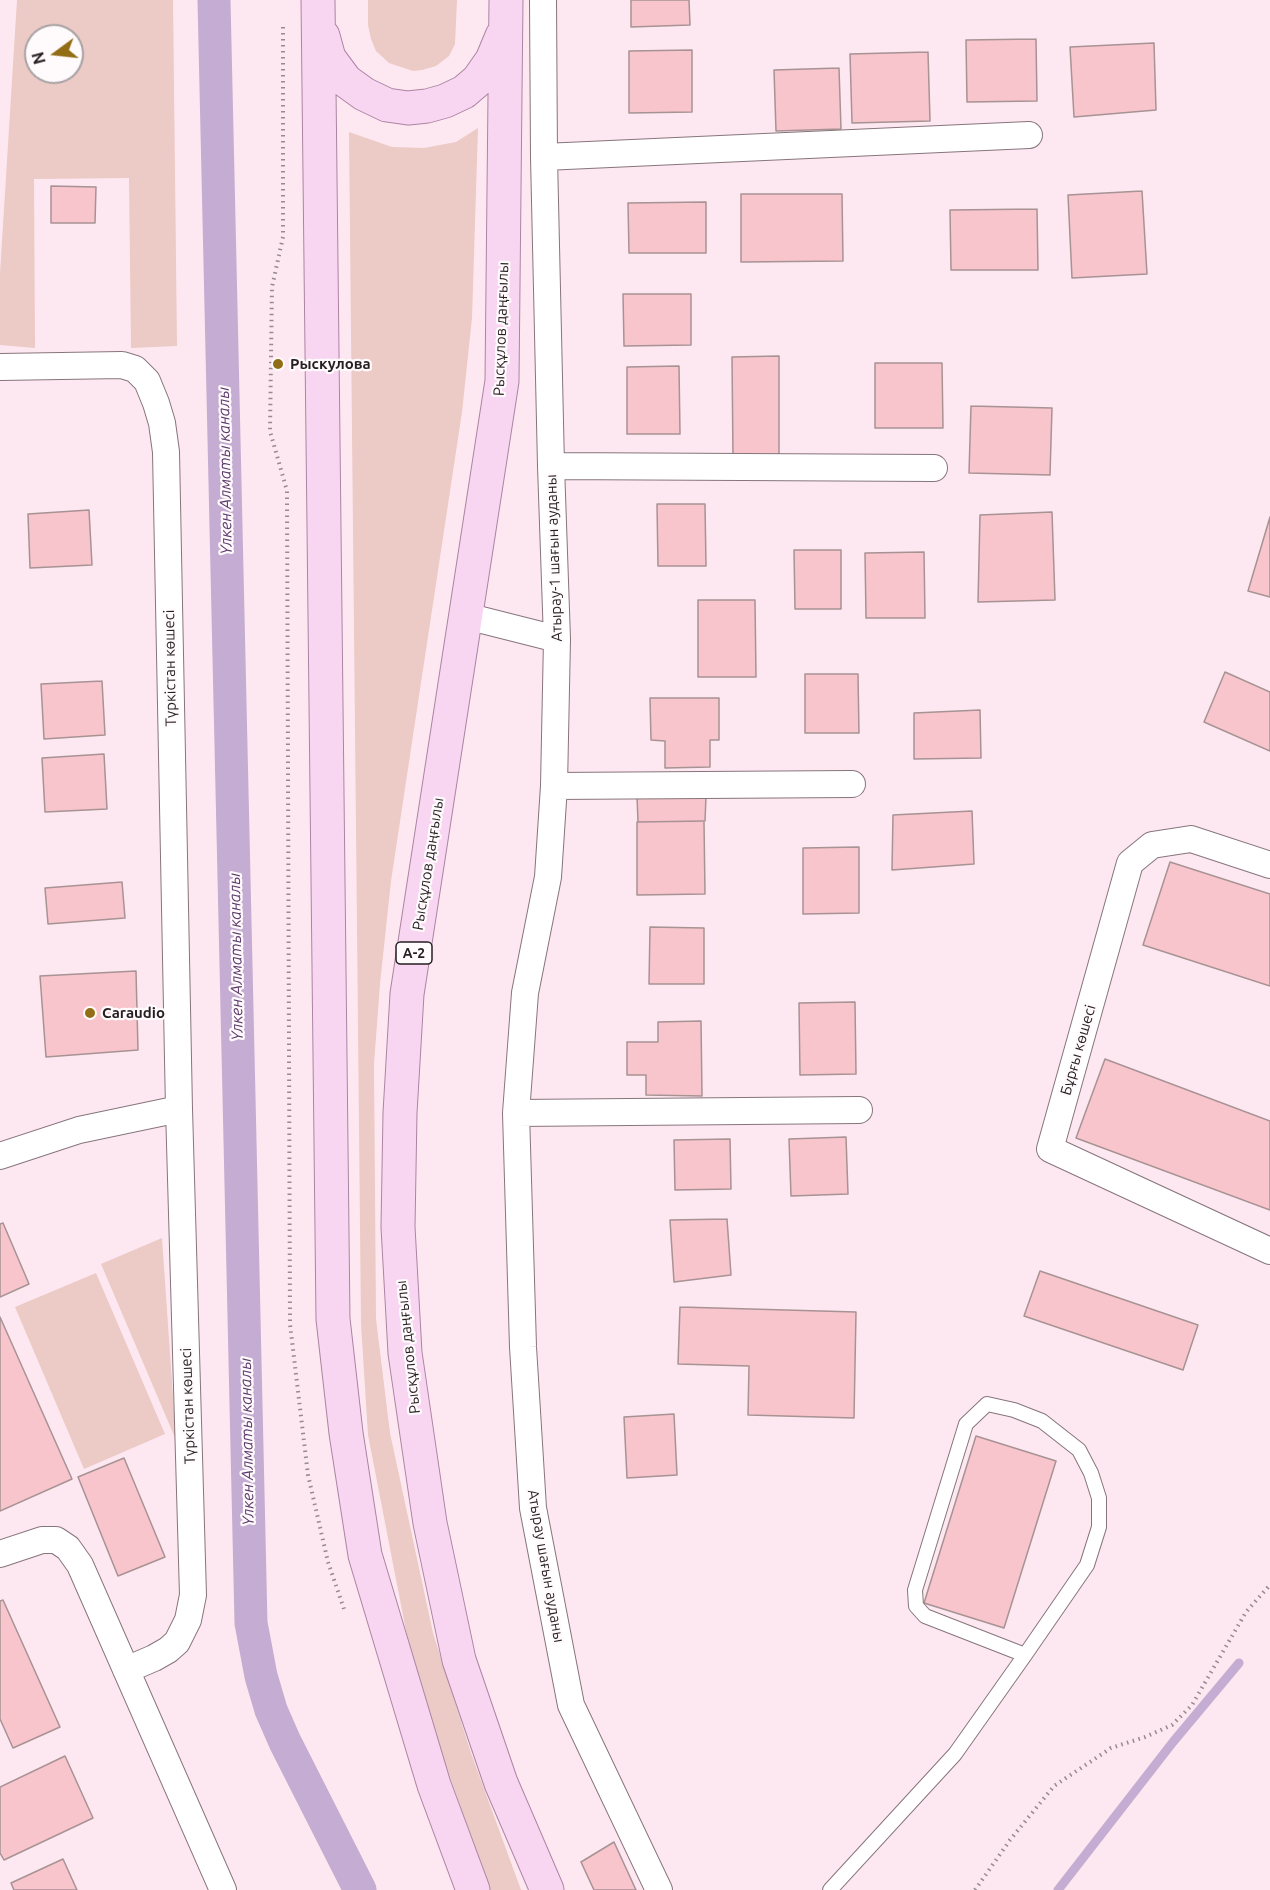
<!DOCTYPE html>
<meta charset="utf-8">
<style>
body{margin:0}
#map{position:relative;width:1270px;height:1890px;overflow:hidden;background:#fde8f1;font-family:Ubuntu,sans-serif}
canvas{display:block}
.north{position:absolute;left:24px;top:24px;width:60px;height:60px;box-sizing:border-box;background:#fffafc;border:2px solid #a8a2a5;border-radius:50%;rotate:255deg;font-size:16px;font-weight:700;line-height:24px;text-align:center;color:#261f22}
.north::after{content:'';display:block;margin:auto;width:21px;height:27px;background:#936d16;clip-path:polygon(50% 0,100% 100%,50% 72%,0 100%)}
</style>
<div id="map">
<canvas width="1270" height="1890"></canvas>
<div class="north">N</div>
</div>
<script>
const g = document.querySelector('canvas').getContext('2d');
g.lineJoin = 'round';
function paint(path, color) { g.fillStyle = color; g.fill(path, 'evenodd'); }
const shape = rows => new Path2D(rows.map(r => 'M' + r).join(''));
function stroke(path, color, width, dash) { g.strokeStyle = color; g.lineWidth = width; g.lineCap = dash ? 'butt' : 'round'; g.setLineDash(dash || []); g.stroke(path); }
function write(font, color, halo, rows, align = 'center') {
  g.font = font + ' Ubuntu,sans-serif'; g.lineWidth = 4.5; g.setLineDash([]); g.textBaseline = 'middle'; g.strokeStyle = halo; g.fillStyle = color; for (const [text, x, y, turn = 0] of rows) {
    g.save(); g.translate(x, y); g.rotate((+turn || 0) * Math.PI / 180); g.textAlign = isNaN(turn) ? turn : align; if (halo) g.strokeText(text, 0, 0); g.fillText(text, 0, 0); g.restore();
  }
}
paint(shape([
 [17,0,173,0,177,346,131,348,129,178,34,179,35,348,0,345,0,273],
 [36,36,72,36,72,72,36,72],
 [368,0,457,0,455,44,449,56,436,66,422,70,413,71,389,63,376,51,371,39,368,25],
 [478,128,472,318,462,412,391,881,380,984,374,1064,376,1319,390,1433,433,1633,471,1753,521,1890,490,1890,445,1763,408,1641,368,1435,361,1324,349,132,392,147,424,148,456,142],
 [162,1238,176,1440,101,1264],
 [96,1273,165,1434,84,1469,15,1307]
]), '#eccac5');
stroke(shape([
 [1058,1890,1173,1742,1239,1663]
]), '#c5acd2', 9);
stroke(shape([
 [214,0,251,1623,261,1676,271,1710,285,1742,360,1890]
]), '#c5acd2', 33);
const building = shape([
 [631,0,689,0,690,25,631,27,631,0],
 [1036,39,1037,101,967,102,966,40,1036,39],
 [1154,43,1156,110,1074,117,1070,47,1154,43],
 [692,50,692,112,629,113,629,51,692,50],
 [928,52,930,121,852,123,850,54,928,52],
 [839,68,841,129,776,131,774,70,839,68],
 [51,186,96,187,95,223,51,223,51,186],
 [1142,191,1147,274,1072,278,1068,195,1142,191],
 [741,194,842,194,843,261,741,262,741,194],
 [706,202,706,253,629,253,628,203,706,202],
 [1037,209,1038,270,951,270,950,210,1037,209],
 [623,294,691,294,691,345,624,346,623,294],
 [779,356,779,456,733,457,732,357,779,356],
 [875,363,942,363,943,428,875,428,875,363],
 [679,366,680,434,627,434,627,367,679,366],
 [971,406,1052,408,1050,475,969,473,971,406],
 [657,504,705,504,706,566,658,566,657,504],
 [89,510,92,565,30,568,28,514,89,510],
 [1052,512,1055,600,978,602,980,515,1052,512],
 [1270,517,1270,597,1248,591,1270,517],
 [794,550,841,550,841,609,795,609,794,550],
 [924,552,925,618,866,618,865,553,924,552],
 [698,600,755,600,756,677,698,677,698,600],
 [1225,672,1270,692,1270,751,1204,722,1225,672],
 [805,674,858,674,859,733,805,733,805,674],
 [102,681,105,735,44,739,41,684,102,681],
 [650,698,719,698,719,740,710,740,710,767,665,768,665,741,651,740,650,698],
 [980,710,981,758,914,759,914,713,980,710],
 [104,754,107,809,45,812,42,758,104,754],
 [637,796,706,796,705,821,638,822,637,796],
 [972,811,974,864,892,870,893,815,972,811],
 [704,821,705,894,637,895,637,822,704,821],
 [859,847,859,913,803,914,803,848,859,847],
 [1170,862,1270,894,1270,986,1143,945,1170,862],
 [122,882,125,918,48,924,45,888,122,882],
 [650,927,704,928,704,984,649,984,650,927],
 [136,971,138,1050,46,1057,40,976,136,971],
 [855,1002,856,1074,800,1075,799,1003,855,1002],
 [701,1021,702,1096,646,1095,646,1075,627,1075,627,1042,658,1042,658,1022,701,1021],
 [1105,1059,1270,1121,1270,1210,1076,1138,1105,1059],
 [846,1137,848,1194,791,1196,789,1139,846,1137],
 [730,1139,731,1189,675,1190,674,1140,730,1139],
 [727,1219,731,1275,674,1282,670,1220,727,1219],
 [3,1223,29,1284,0,1297,0,1224,3,1223],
 [1040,1271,1198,1325,1183,1370,1024,1316,1040,1271],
 [680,1307,856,1312,854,1418,748,1415,749,1366,678,1364,680,1307],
 [0,1317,72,1479,0,1511,0,1317],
 [674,1414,677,1475,627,1478,624,1417,674,1414],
 [976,1436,1056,1461,1004,1628,924,1603,976,1436],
 [124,1458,165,1557,118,1576,78,1477,124,1458],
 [3,1600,60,1727,13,1748,0,1719,0,1601,3,1600],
 [65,1756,93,1818,4,1860,0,1853,0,1787,65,1756],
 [614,1842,636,1890,594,1890,581,1862,614,1842],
 [63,1859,77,1890,14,1890,11,1883,63,1859]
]);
paint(building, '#f9c5cc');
stroke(building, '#a79294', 1.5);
const service = shape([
 [830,1890,955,1754,1025,1655,1087,1565,1099,1527,1099,1498,1091,1473,1079,1450,1042,1421,1014,1410,987,1404,966,1424,915,1590,916,1606,925,1616,1025,1655]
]);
const minor = shape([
 [543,0,544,157,551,466,557,639,554,786,548,877,525,993,516,1113,523,1347,533,1508,571,1705,659,1890],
 [544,157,1029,135],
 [0,367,122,365,135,369,147,381,156,403,162,423,166,452,179,1109,193,1595,188,1620,177,1642,168,1650,154,1658,126,1670],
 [551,466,934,468],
 [466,616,557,639],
 [554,786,852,784],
 [1270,865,1191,839,1152,845,1130,863,1050,1149,1270,1251],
 [516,1113,859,1110],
 [0,1156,79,1130,179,1109],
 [0,1554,42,1540,56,1540,68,1548,80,1565,223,1890]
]);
const primary = shape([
 [318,0,333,1319,346,1433,365,1555,434,1785,473,1890],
 [506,0,502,381,407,994,400,1113,398,1227,405,1353,430,1523,459,1660,501,1783,547,1890],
 [323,36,329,58,346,81,364,94,387,105,408,108,427,106,445,101,464,92,478,80,492,60,502,36]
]);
stroke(service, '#87757c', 16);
stroke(minor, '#87757c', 28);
stroke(primary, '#ac84a3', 35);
stroke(shape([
 [283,27,283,237,272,287,270,431,287,491,290,1324,308,1475,328,1562,345,1612],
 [975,1890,1010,1840,1054,1786,1111,1748,1145,1737,1172,1725,1192,1705,1246,1612,1270,1585]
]), '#97898f', 4, [1.5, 4.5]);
stroke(service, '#fff', 14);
stroke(minor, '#fff', 26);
stroke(primary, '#f8d6f2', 33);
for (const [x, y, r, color] of [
 [278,364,6,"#936d16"],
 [90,1013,6,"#936d16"]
]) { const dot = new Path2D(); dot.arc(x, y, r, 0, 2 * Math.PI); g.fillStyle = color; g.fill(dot); stroke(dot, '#fffafc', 2); }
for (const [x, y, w] of [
 [414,953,36]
]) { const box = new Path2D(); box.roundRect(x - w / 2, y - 11, w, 22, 4.5); g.fillStyle = '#fffafc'; g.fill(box); stroke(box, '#261f22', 1.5); }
write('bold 14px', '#261f22', null, [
 ["A-2",414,953]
]);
write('15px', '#261f22', '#fffafc', [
 ["Рысқұлов даңғылы",501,329,-88],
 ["Атырау-1 шағын ауданы",554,558,-92],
 ["Түркістан көшесі",170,668,-91],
 ["Рысқұлов даңғылы",428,864,-81],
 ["Бұрғы көшесі",1078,1050,-74],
 ["Рысқұлов даңғылы",408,1347,-96],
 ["Түркістан көшесі",188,1406,-92],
 ["Атырау шағын ауданы",546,1566,80]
]);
write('bold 15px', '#261f22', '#fffafc', [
 ["Рыскулова",290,364],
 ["Caraudio",102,1013]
], 'left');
write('italic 16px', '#5c3a6c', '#fffafc', [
 ["Үлкен Алматы каналы",225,471,-91],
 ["Үлкен Алматы каналы",236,957,-91],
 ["Үлкен Алматы каналы",247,1442,-91]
]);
</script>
